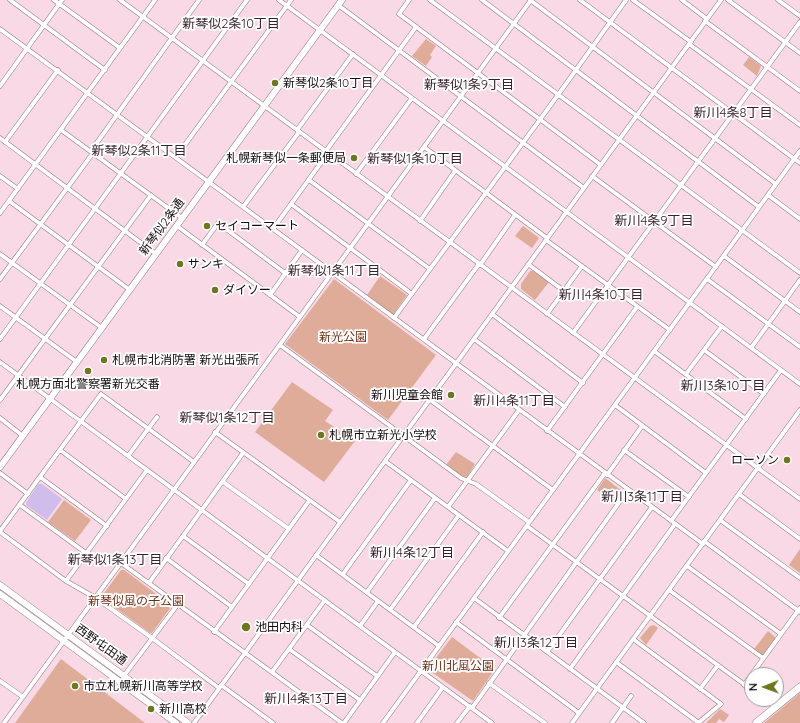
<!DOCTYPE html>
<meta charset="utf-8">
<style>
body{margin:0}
#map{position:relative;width:800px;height:723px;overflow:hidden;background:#f8d9e5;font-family:Quicksand,sans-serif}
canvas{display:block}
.north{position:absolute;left:744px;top:667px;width:40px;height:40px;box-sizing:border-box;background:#fff;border:1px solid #a29e9f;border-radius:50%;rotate:269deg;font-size:11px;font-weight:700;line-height:16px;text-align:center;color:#160c10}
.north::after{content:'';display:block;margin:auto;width:14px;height:18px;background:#6e761f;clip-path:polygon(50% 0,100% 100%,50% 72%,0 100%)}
</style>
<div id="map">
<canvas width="800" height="723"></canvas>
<div class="north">N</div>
</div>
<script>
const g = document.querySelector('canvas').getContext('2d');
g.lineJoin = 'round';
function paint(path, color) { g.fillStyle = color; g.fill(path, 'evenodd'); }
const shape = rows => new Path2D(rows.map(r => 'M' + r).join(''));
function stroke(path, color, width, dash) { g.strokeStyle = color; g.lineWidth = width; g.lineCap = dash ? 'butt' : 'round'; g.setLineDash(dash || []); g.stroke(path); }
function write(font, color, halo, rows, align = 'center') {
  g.font = font + ' Quicksand,"Noto Sans JP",sans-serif'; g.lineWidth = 3.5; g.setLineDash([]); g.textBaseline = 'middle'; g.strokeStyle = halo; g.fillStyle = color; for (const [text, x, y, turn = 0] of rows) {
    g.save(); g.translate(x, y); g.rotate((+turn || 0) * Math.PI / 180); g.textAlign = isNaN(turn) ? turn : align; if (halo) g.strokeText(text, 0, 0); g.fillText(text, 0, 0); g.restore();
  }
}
paint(shape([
 [426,39,436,46,430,55,432,57,426,66,412,56],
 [749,57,761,66,757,76,743,65],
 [523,226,539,238,532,248,515,236],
 [530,271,533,271,549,282,535,300,521,289,521,284],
 [380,276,407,295,393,315,367,295],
 [334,279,436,355,388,420,285,344],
 [292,382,333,410,325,421,355,441,324,482,255,432],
 [456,452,475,464,467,477,461,476,446,465],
 [605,478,622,491,614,503,597,490],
 [64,500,91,520,75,541,48,522],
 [800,549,800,573,789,565],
 [121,570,124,570,171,605,171,607,152,633,150,633,103,599,102,596],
 [654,625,658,628,646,645,640,638,650,626],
 [768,631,776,638,763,656,754,649],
 [452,637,495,669,473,701,430,671,429,667],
 [61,659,145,723,15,723],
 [800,693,800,723,764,723],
 [720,709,729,715,724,722,719,719,716,723,706,723]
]), '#dfac99');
paint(shape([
 [38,484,42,484,62,499,47,520,26,505,26,503]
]), '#d0bdec');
const street = shape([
 [10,0,105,70],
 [54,0,120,48],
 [120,0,800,499],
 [279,0,800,384],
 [409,0,399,14,601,165],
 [430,0,800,273],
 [482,0,759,207],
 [530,0,776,184],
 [580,0,800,163],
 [633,0,691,42],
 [682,0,707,19],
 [728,0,800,53],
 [778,0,800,16],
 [338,5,584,188],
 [705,21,800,91],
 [0,29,703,544],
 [689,44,800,125],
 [0,86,62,0],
 [558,95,626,0],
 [61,130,182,218],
 [297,130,353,54],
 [0,138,156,254],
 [5,142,58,70],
 [424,147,547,238],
 [91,151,199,0],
 [326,151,416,27],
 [176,157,291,0],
 [356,174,412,98],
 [0,176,18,189],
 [592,176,716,267],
 [309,180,430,269],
 [768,195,800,219],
 [9,201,130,290],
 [291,204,412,294],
 [243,207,299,132],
 [0,213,155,0],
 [420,221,455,171],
 [177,226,300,317],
 [273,229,328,153],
 [546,240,670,330],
 [202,245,218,223,285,273],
 [0,254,102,328],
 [724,256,800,312],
 [528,264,564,291],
 [480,265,515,215],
 [0,279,93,153],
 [707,279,800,347],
 [270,295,302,250],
 [0,306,77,362],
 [492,314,583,383],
 [547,314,582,266],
 [394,318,558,95],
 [573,333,800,22],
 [0,339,247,0],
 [424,339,479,264],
 [474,339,565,407],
 [280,345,461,478,476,484,529,522],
 [751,348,800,280],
 [704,350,764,394],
 [654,351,746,419],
 [0,362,492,723],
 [686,374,722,326],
 [0,400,151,195],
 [430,400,553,490],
 [615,405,706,473],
 [0,418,23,436],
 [547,431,637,307],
 [215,432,340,522],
 [60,450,126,499],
 [624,450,689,497],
 [128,456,157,417],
 [385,461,508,551],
 [0,473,28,494],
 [607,475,642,426],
 [40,477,107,526],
 [223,482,289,529],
 [739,494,800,539],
 [20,505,86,553],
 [448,507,519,410],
 [720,520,800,578],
 [671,521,781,370],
 [527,526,752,690],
 [0,531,101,394,194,462],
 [0,532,66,581,96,598,152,638,219,688],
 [183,536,249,584],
 [704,541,800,612],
 [316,555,439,646],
 [166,558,232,607],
 [121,563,342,723],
 [687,566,781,634],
 [343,574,411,480],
 [66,581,147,470],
 [149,583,243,453],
 [669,590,763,658],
 [367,592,435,498],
 [474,598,644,723],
 [390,610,459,515],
 [499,618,605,473],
 [456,622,579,713],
 [307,625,377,676],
 [360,626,378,601],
 [414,627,483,532],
 [214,632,309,501],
 [633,639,721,704,698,723],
 [289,649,360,700],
 [547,652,652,507],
 [616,662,699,723],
 [570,669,675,524],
 [272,672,325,600],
 [123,677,178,604],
 [0,681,23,697],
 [489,683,545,723],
 [221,685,273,723],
 [744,685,800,608],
 [700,689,718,665],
 [764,699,776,708],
 [472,708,628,490],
 [4,723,531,0],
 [194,723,721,0],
 [344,723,395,652],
 [383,723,800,151],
 [417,723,443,687],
 [457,723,470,706],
 [572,723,800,410],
 [612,723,631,696]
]);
const secondary = shape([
 [0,467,342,0],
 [0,585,188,723],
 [0,594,176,723]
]);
const primary = shape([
 [756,723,800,687]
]);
stroke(street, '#927681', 5);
stroke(secondary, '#927681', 7);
stroke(primary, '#927681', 8);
stroke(street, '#fff', 4);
stroke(secondary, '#fff', 6);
stroke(primary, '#fff', 7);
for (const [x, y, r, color] of [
 [275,83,4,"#6e761f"],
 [354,158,4,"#6e761f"],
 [207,226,4,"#6e761f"],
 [180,264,4,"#6e761f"],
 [215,290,4,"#6e761f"],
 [104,360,4,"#6e761f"],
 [88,371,4,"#6e761f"],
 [451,395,4,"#6e761f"],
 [321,435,4,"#6e761f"],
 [787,460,4,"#6e761f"],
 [246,627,5,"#6e761f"],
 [75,686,4,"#6e761f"],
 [151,709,4,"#6e761f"]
]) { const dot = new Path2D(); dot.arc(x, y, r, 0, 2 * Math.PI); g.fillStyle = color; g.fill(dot); stroke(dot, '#fff', 1.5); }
write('12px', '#160c10', '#fff', [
 ["新琴似2条10丁目",283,83],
 ["札幌新琴似一条郵便局",346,158,"right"],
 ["セイコーマート",215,226],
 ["サンキ",188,264],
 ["ダイソー",223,290],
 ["札幌市北消防署 新光出張所",112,360],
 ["札幌方面北警察署新光交番",88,384,"center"],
 ["新川児童会館",443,395,"right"],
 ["札幌市立新光小学校",329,435],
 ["ローソン",779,460,"right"],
 ["池田内科",255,627],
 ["市立札幌新川高等学校",83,686],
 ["新川高校",159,709]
], 'left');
write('12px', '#160c10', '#fff', [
 ["新琴似2条通",162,227,-54],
 ["西野屯田通",101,645,36]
]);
write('12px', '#703016', '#fff', [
 ["新光公園",343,337],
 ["新琴似風の子公園",136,601],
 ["新川北風公園",458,666]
]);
write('13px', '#39222c', '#fff', [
 ["新琴似2条10丁目",231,24],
 ["新琴似1条9丁目",469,85],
 ["新川4条8丁目",733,113],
 ["新琴似2条11丁目",139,151],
 ["新琴似1条10丁目",415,159],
 ["新川4条9丁目",654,221],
 ["新琴似1条11丁目",334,271],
 ["新川4条10丁目",601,295],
 ["新川3条10丁目",723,386],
 ["新川4条11丁目",514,401],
 ["新琴似1条12丁目",227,418],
 ["新川3条11丁目",642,497],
 ["新川4条12丁目",412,553],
 ["新琴似1条13丁目",115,560],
 ["新川3条12丁目",536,643],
 ["新川4条13丁目",306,699]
]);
</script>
